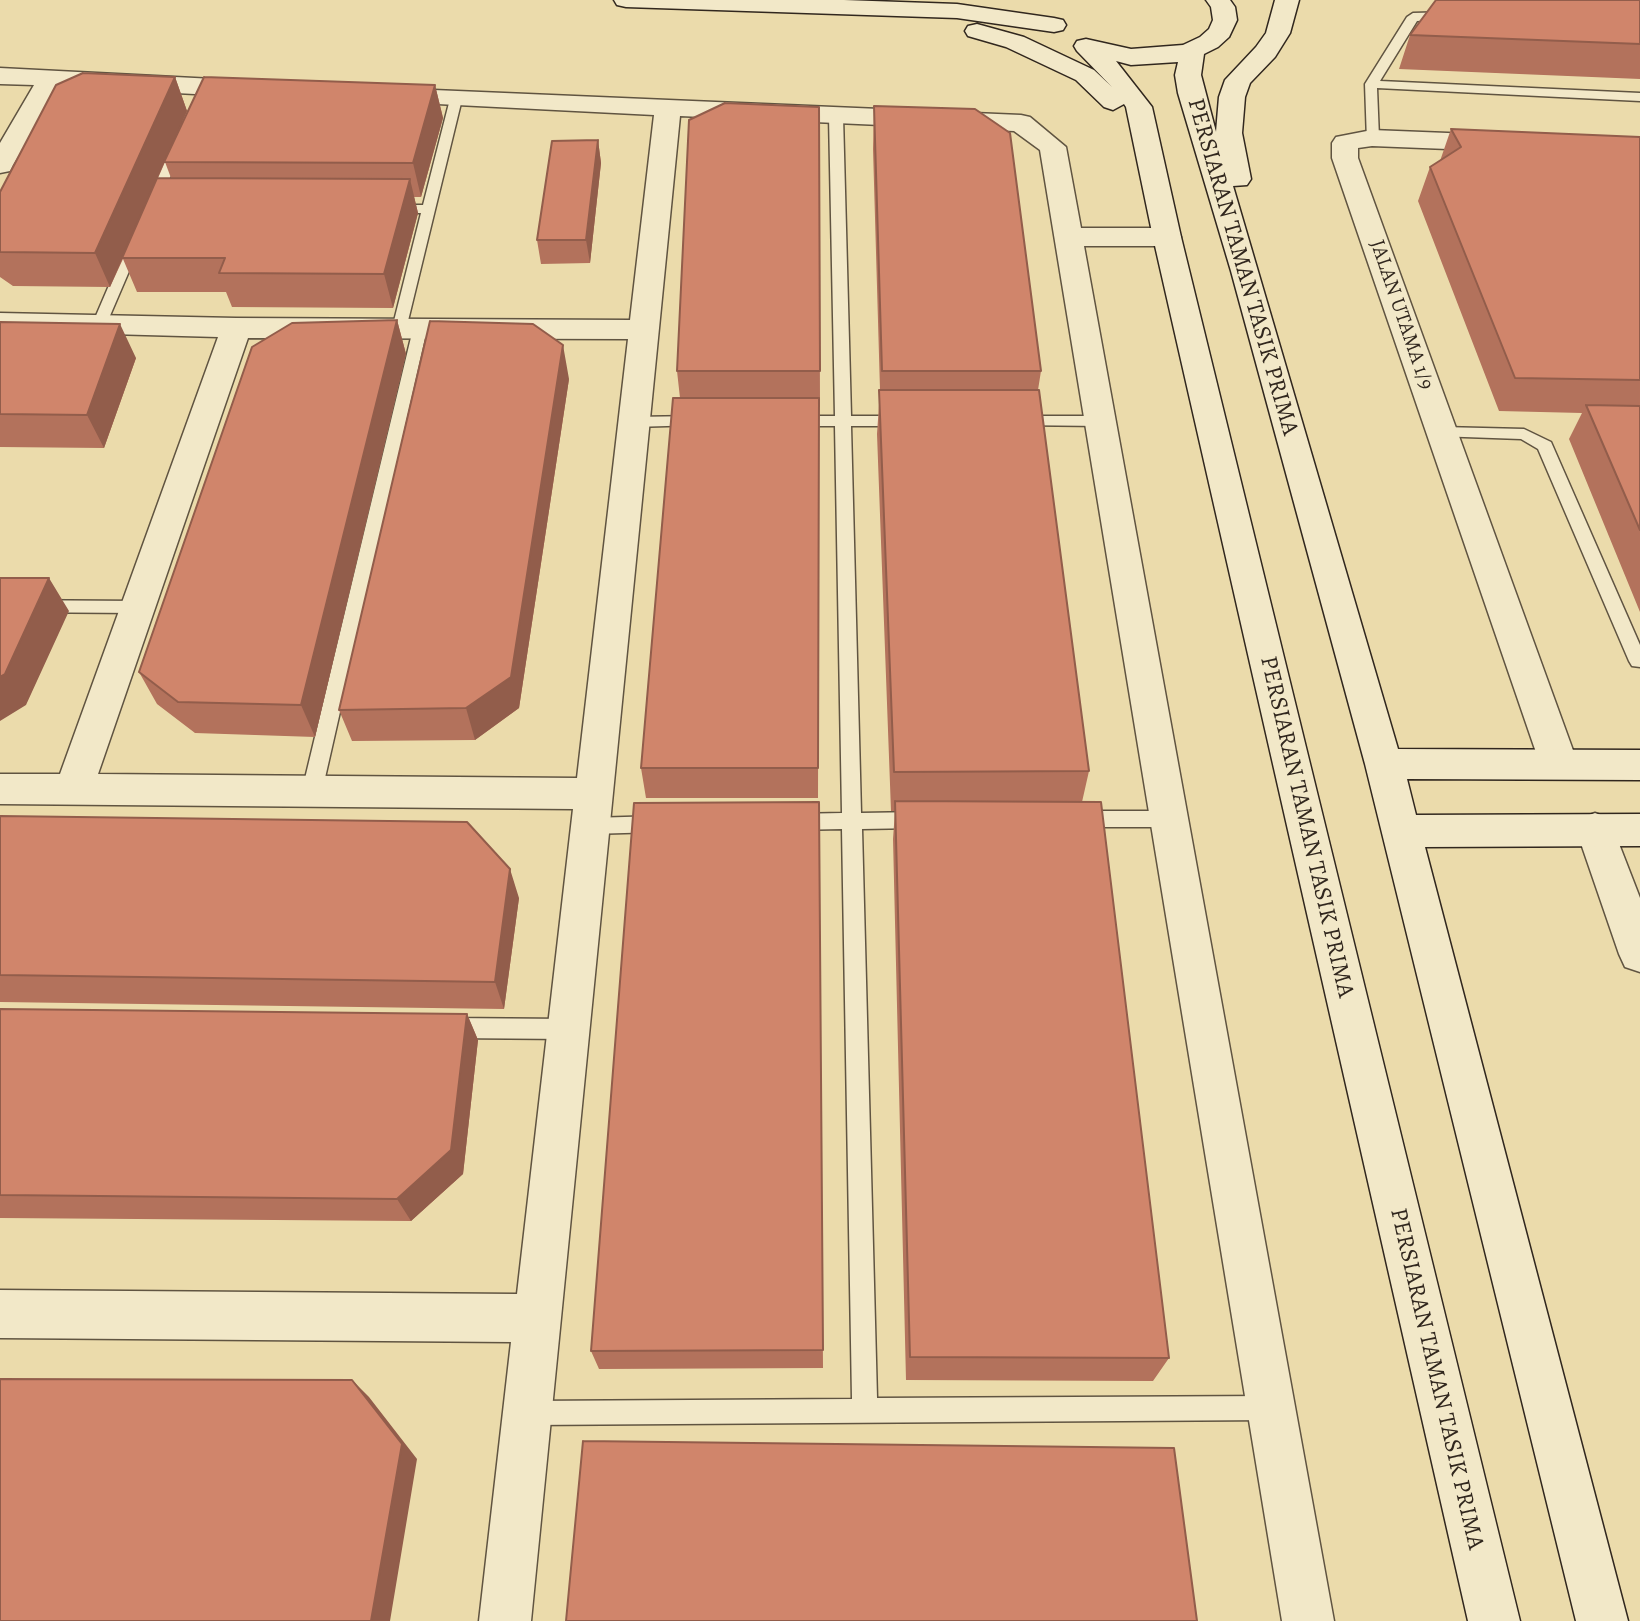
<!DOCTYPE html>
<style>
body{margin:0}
canvas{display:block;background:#ebdbab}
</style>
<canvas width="1640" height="1621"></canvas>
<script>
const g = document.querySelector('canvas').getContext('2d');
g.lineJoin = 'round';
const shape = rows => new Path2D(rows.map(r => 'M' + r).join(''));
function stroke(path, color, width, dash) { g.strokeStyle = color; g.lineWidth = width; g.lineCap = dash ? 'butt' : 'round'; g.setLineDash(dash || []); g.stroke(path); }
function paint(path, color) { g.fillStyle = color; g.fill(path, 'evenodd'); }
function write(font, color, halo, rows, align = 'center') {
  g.font = font + ' Alegreya,serif'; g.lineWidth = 5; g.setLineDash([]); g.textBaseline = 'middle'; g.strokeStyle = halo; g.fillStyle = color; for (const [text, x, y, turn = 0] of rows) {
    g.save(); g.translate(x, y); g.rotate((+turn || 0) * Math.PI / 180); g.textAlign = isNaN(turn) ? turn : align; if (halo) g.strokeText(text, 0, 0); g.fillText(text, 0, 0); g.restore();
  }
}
const lane = shape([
 [1451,12,1455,13,1455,19,1417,21,1380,81,1640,93,1640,101,1377,88,1379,138,1372,142,1367,141,1365,84,1407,17,1413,13,1451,12],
 [456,95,462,99,406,329,399,334,392,329,421,213,392,213,385,209,392,205,423,205,450,99,456,95],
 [836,112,843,116,851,416,905,416,913,421,905,426,851,426,861,813,918,812,925,814,928,820,925,826,918,828,862,829,877,1398,1272,1396,1281,1399,1284,1408,1281,1417,1272,1420,528,1425,519,1422,516,1413,519,1404,528,1401,852,1399,842,829,794,830,787,828,784,822,787,816,794,814,842,813,835,426,795,426,787,421,795,416,835,416,829,116,836,112],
 [177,141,184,145,160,201,158,204,148,204,146,201,170,145,177,141],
 [135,237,142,241,106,325,99,330,94,328,92,325,128,241,135,237],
 [420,324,427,329,322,791,319,796,312,799,305,796,302,791,413,329,420,324],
 [695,416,701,417,703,421,701,425,633,427,625,422,633,417,695,416],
 [1019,416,1101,416,1109,421,1101,426,1013,425,1011,421,1013,417,1019,416],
 [1442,427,1524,429,1551,442,1640,645,1640,667,1632,666,1629,661,1538,449,1521,439,1436,436,1434,432,1436,428,1442,427],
 [0,600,138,601,144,602,147,607,144,612,138,613,0,612,0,600],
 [1078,811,1170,811,1177,813,1180,819,1177,825,1170,827,1078,827,1071,825,1068,819,1071,813,1078,811],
 [659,816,666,818,669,824,666,830,659,832,590,834,583,832,580,826,583,820,590,818,659,816],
 [449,1018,568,1019,575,1022,579,1029,575,1036,568,1039,449,1038,442,1035,438,1028,442,1021,449,1018]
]);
const street = shape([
 [0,68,253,81,262,84,266,89,262,94,253,97,59,87,13,165,10,171,0,173,0,143,34,85,0,84,0,68],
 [387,88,1021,115,1030,117,1066,147,1081,228,1167,228,1177,231,1181,237,1177,243,1167,246,1084,246,1334,1621,1282,1621,1040,150,1014,131,680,116,531,1621,479,1621,511,1342,0,1338,0,1290,517,1294,573,809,0,804,0,774,60,774,218,337,0,331,0,313,236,318,630,320,654,115,378,101,374,96,378,91,387,88],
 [248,338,628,339,577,778,98,774,248,338],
 [1372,130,1498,135,1507,137,1511,143,1507,149,1498,151,1372,146,1358,148,1358,158,1578,764,1572,775,1559,779,1546,775,1540,764,1332,158,1332,143,1336,137,1372,130],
 [1595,813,1609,818,1640,898,1640,972,1625,967,1619,954,1576,829,1581,818,1595,813]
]);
const secondary = shape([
 [614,0,844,0,957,4,1054,18,1063,20,1066,25,1063,30,1054,32,957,18,626,7,617,5,614,0],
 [1206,0,1230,0,1235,7,1237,20,1229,37,1218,47,1204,54,1201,75,1216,132,1219,97,1225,80,1256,47,1266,33,1275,0,1299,0,1290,33,1275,57,1250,83,1245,97,1242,133,1251,179,1247,185,1233,186,1398,749,1640,750,1640,780,1407,779,1416,815,1640,814,1640,846,1425,847,1628,1621,1576,1621,1365,764,1231,271,1178,93,1175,75,1178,62,1131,65,1116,61,1152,107,1181,237,1520,1621,1468,1621,1153,237,1126,107,1124,104,1113,110,1104,107,1076,80,1006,47,968,36,965,31,968,26,977,24,1024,37,1094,70,1112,87,1077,51,1074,46,1077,41,1086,39,1131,49,1183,45,1200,37,1209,29,1213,20,1211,7,1206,0]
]);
stroke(lane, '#605441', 3);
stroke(street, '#605441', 3);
stroke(secondary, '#31271e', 3);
paint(lane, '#f2e8c8');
paint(street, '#f2e8c8');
paint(secondary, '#f2e8c8');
paint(shape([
 [1640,0,1640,79,1399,69,1410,35],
 [175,77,187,111,169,151,435,85,443,118,421,197,414,197,418,213,393,308,232,307,226,292,137,292,123,259,110,287,13,286,0,277,0,192],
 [165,162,171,178,158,178],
 [874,106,1041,371,1038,390,1089,771,1082,802,1169,1358,1153,1381,906,1380,893,839,895,811,891,811,877,434,880,390,873,149],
 [819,107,820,405,819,405,818,798,646,798,641,768,680,398,677,371],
 [1451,129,1640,137,1640,612,1569,439,1582,413,1499,411,1418,201,1430,167,1440,161],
 [598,140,601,163,590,263,541,264,537,240],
 [397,320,406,354,315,737,195,733,157,704,139,672],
 [0,322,136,358,104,448,0,447],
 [569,379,519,708,475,740,352,741,339,710],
 [819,802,823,1368,599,1369,591,1351],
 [0,816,519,898,504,1009,0,1002],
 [0,1009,467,1014,478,1040,463,1174,411,1221,0,1218]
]), '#b3725c');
paint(shape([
 [175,77,187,111,110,287,95,253],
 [435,85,443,118,421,197,413,163],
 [598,140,601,163,590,263,586,240],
 [410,179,418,213,393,308,384,274],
 [397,320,406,354,315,737,301,705],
 [120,324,136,358,104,448,87,415],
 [563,345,569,379,519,708,475,740,466,708],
 [49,578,69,611,26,705,0,721,0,677],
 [510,869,519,898,504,1009,495,982],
 [467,1014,478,1040,463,1174,411,1221,397,1199],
 [352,1380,369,1397,417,1459,390,1621,371,1621]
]), '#925d4b');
const building = shape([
 [1436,0,1640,0,1640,44,1410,35,1436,0],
 [83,73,175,77,95,253,0,252,0,192,56,85,83,73],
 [204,77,435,85,413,163,164,162,204,77],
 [725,103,819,107,820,371,677,371,689,120,725,103],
 [874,106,975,109,1010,133,1041,371,882,371,874,106],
 [1451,129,1640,137,1640,380,1515,378,1430,167,1461,147,1451,129],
 [598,140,586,240,537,240,552,141,598,140],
 [157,178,410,179,384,274,219,273,225,258,122,258,157,178],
 [397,320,301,705,178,702,139,672,252,347,292,323,397,320],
 [430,321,533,324,563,345,511,677,466,708,339,710,430,321],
 [0,322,120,324,87,415,0,414,0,322],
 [879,390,1039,390,1089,771,894,772,879,390],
 [673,398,819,398,818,768,641,768,673,398],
 [1586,405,1640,406,1640,530,1586,405],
 [0,578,49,578,5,674,0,677,0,578],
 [895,801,1101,802,1169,1358,910,1357,895,801],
 [819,802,823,1350,591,1351,634,803,819,802],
 [0,816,467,822,510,869,495,982,0,975,0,816],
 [0,1009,467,1014,451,1150,397,1199,0,1195,0,1009],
 [0,1379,352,1380,402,1444,371,1621,0,1621,0,1379],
 [583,1441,1174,1448,1197,1621,566,1621,583,1441]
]);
paint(building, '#d0856b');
stroke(building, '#925d4b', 2);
write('21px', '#31271e', '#f2e8c8', [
 ["JALAN UTAMA 1/9",1401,315,71]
]);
write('24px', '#31271e', '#f2e8c8', [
 ["PERSIARAN TAMAN TASIK PRIMA",1242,267,74],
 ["PERSIARAN TAMAN TASIK PRIMA",1306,827,77],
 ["PERSIARAN TAMAN TASIK PRIMA",1436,1379,77]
]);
</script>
